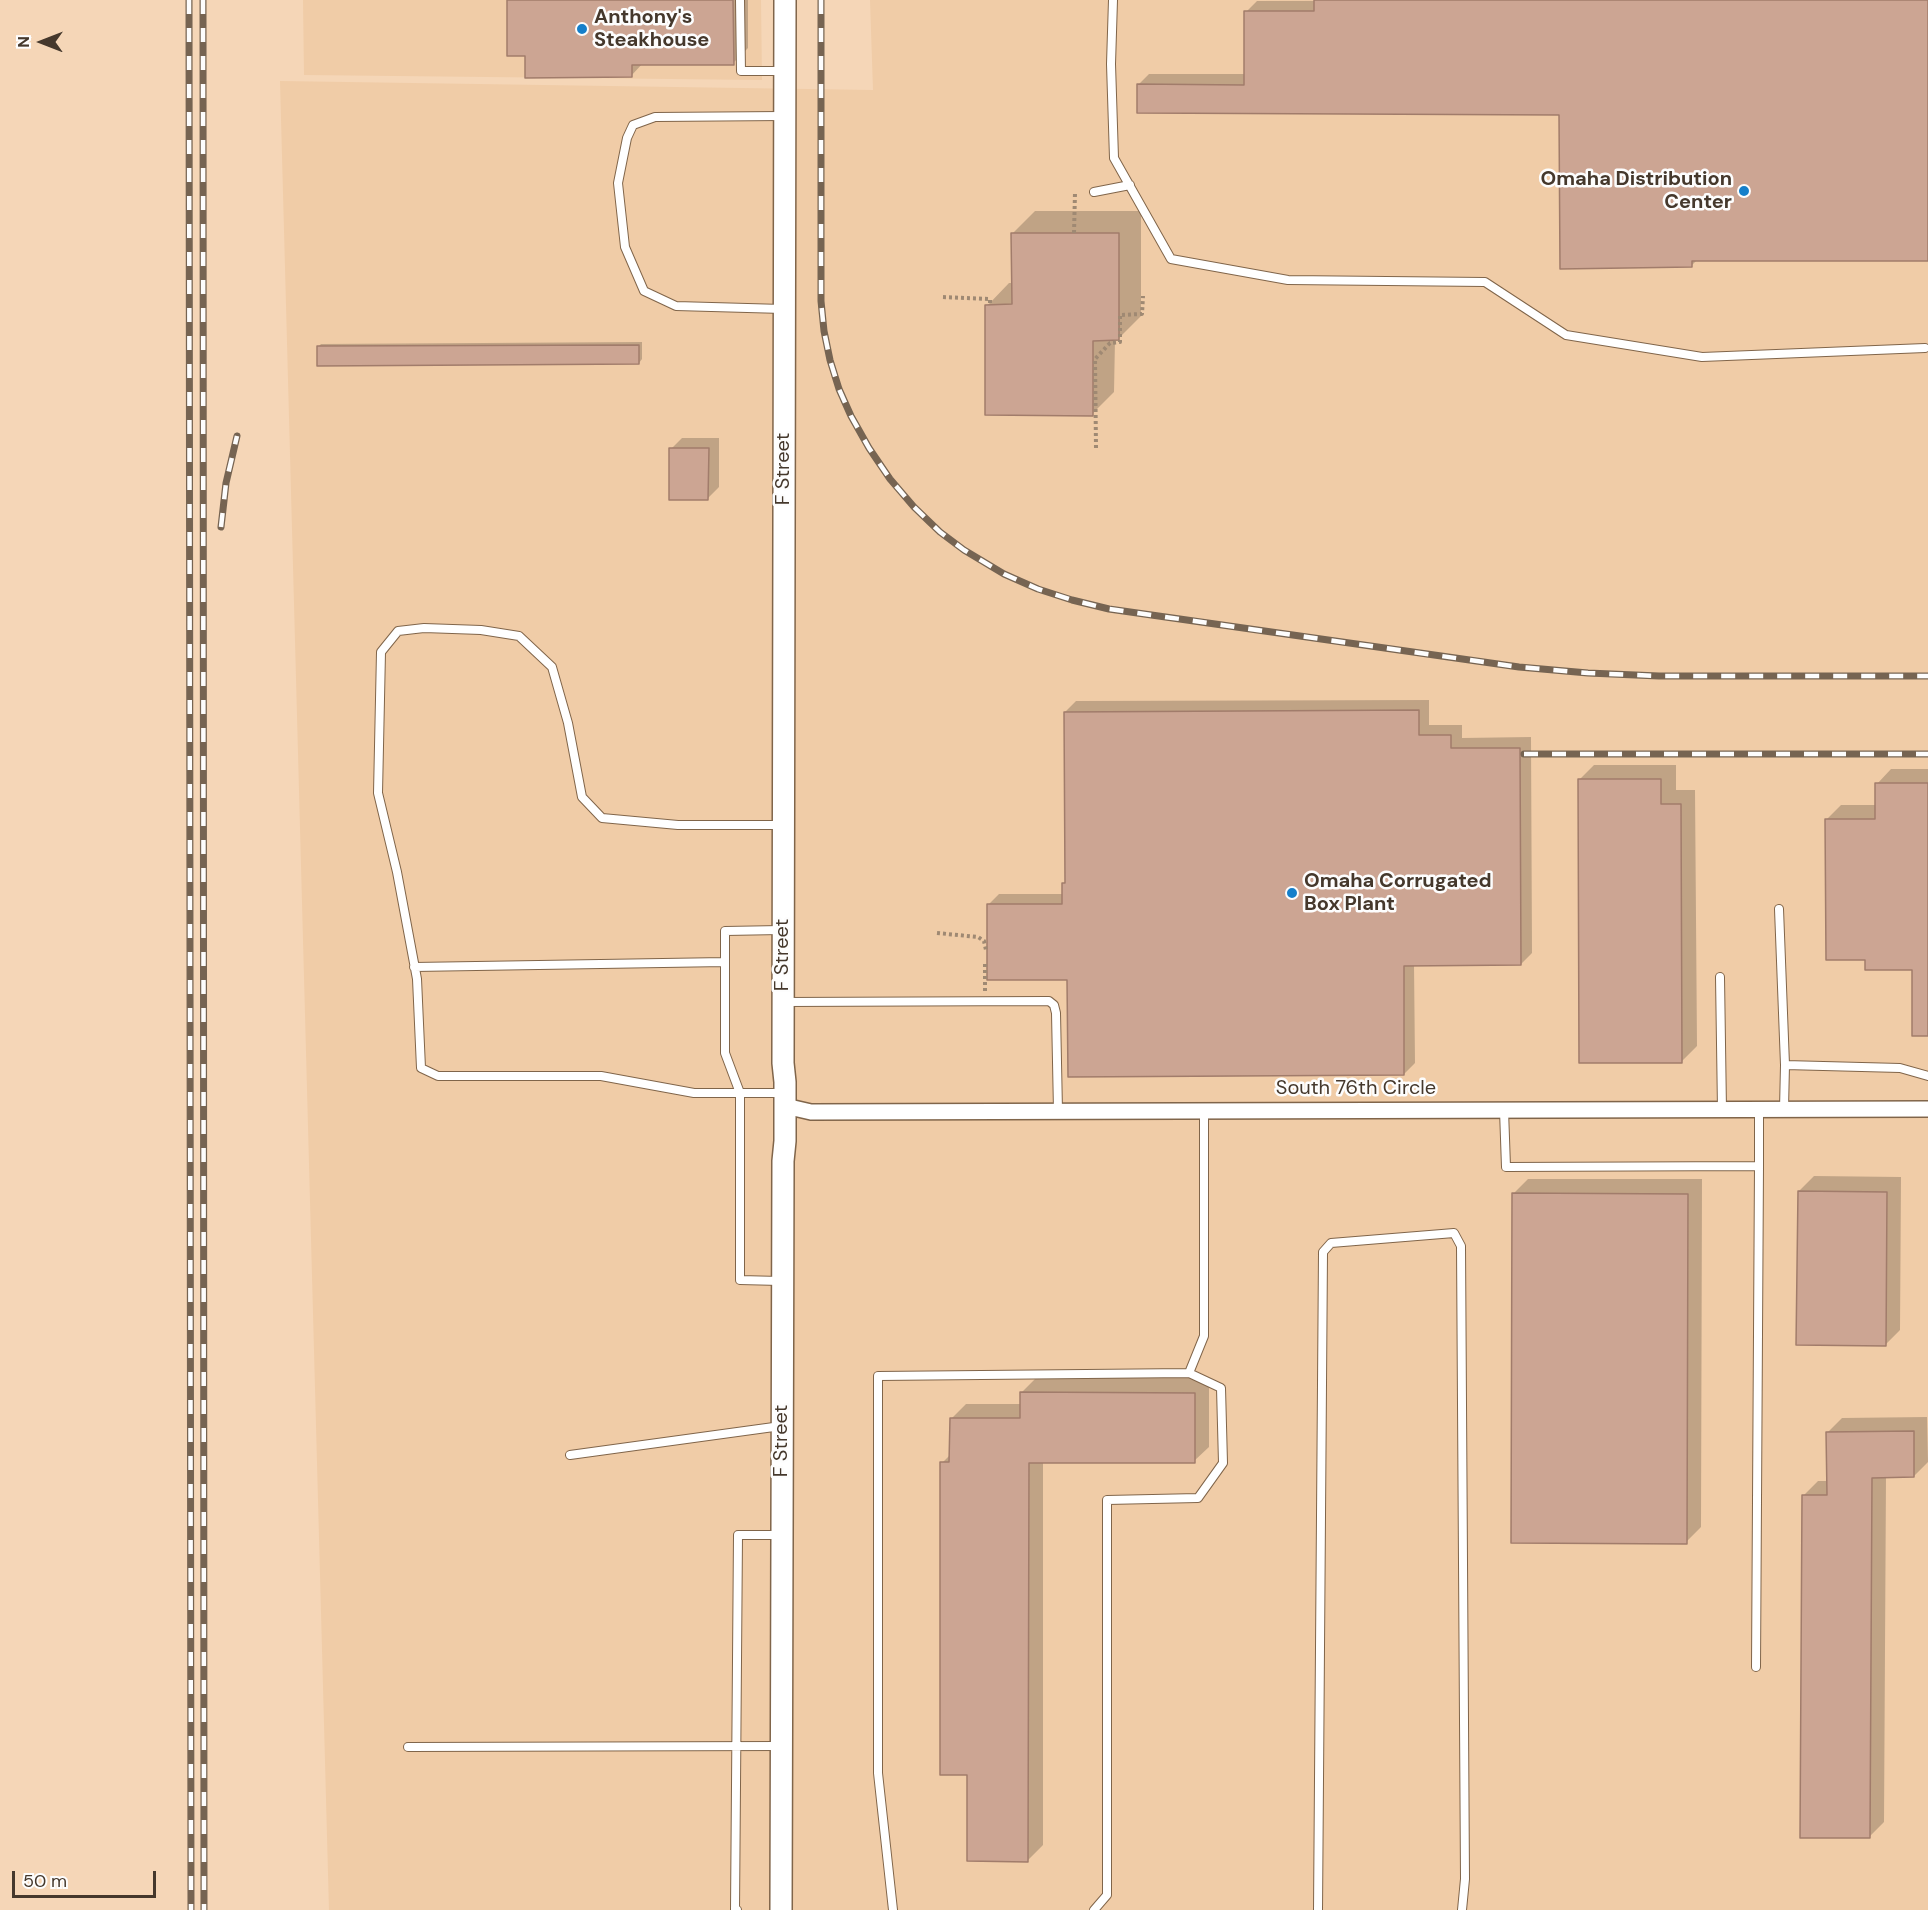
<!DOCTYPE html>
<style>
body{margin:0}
#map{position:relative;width:1928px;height:1910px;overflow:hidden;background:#f5d6b7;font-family:"DM Sans",sans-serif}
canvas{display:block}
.north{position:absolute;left:12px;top:12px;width:60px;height:60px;-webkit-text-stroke:4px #fdfdfd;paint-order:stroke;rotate:270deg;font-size:16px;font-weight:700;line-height:24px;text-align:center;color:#45382c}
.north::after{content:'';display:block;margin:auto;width:21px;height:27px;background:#45382c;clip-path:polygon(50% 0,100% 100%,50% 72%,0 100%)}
.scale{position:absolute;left:12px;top:1871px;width:144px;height:27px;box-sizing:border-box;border:3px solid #45382c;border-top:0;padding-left:8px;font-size:18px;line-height:21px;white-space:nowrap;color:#45382c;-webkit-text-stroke:4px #fdfdfd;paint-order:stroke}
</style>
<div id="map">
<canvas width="1928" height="1910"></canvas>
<div class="north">N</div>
<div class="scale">50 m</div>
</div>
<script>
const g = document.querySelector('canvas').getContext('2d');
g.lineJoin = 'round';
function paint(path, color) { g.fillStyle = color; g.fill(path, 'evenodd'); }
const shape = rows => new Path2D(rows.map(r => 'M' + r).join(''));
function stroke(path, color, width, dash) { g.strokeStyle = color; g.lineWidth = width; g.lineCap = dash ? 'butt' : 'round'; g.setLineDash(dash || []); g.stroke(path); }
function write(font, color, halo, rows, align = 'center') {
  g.font = font + ' "DM Sans",sans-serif'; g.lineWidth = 5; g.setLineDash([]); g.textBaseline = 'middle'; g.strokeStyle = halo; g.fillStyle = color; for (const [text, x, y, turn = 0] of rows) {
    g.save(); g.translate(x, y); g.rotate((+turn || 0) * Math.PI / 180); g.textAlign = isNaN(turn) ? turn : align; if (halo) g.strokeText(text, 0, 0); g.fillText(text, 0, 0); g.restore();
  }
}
paint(shape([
 [303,0,761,0,762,80,304,75],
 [870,0,1928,0,1928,1910,329,1910,280,81,873,90]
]), '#f0cca7');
paint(shape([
 [508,0,748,0,748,48,733,63,643,63,631,76,527,54],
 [1928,0,1928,260,1697,260,1691,266,1561,113,1138,85,1149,74,1246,74,1246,12,1257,1],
 [1035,211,1141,211,1141,316,1118,339,1115,339,1114,392,1092,414,987,306,1009,283,1013,283,1013,233],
 [642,342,642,359,639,363,318,347,321,344],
 [682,438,719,438,719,487,708,498,671,449],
 [1429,700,1429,725,1462,725,1462,738,1531,737,1532,953,1521,964,1414,964,1415,1063,1404,1074,1069,978,988,905,999,894,1064,894,1064,883,1066,881,1065,712,1076,701],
 [1594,765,1676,765,1676,790,1695,790,1697,1046,1682,1061,1579,780],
 [1891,769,1928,769,1928,1035,1913,968,1866,958,1826,820,1841,805,1877,805,1877,784],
 [1814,1176,1901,1177,1900,1330,1885,1345,1799,1191],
 [1528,1179,1702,1179,1701,1527,1686,1542,1513,1194],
 [1036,1378,1209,1378,1209,1447,1194,1461,1043,1461,1043,1845,1028,1860,969,1773,942,1463,951,1454,951,1419,966,1404,1021,1404,1021,1393],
 [1927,1417,1928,1462,1914,1476,1886,1476,1884,1822,1869,1837,1804,1495,1818,1481,1828,1481,1827,1433,1842,1418]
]), '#0003');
const building = shape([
 [507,0,733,0,734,65,632,65,632,77,525,78,525,56,507,56,507,0],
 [1314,0,1928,0,1928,261,1692,261,1692,267,1560,269,1559,115,1137,113,1137,84,1244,85,1244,11,1314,11,1314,0],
 [1011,233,1119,233,1119,340,1093,341,1093,416,985,415,985,305,1012,304,1011,233],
 [639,345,639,364,317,366,317,346,639,345],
 [669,448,709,448,708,500,669,500,669,448],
 [1419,710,1419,735,1451,735,1451,748,1520,748,1521,965,1404,966,1404,1075,1068,1077,1067,980,987,980,987,904,1062,904,1062,883,1065,883,1064,712,1419,710],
 [1578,779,1661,779,1661,804,1681,804,1682,1063,1579,1063,1578,779],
 [1875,783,1928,783,1928,1036,1912,1036,1912,970,1865,970,1865,960,1826,960,1825,819,1875,819,1875,783],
 [1798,1191,1887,1192,1886,1346,1796,1345,1798,1191],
 [1512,1193,1688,1194,1687,1544,1511,1543,1512,1193],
 [1020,1392,1195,1393,1195,1463,1029,1463,1028,1862,967,1861,967,1775,940,1775,940,1462,949,1462,950,1418,1020,1418,1020,1392],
 [1914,1431,1914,1477,1872,1478,1870,1838,1800,1838,1802,1495,1827,1495,1826,1432,1914,1431]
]);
paint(building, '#cca593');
stroke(building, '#a17c6b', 1.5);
const lane = shape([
 [740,0,741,71,783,71],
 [1113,0,1111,64,1114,158,1171,259,1288,280,1485,282,1566,335,1702,357,1925,348],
 [783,116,655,117,633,125,627,138,618,183,625,247,644,291,676,306,783,309],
 [1094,192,1130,185],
 [783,825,678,825,602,818,582,797,568,723,552,667,519,636,481,630,424,628,398,631,381,652,378,793,397,872,417,979,421,1068,438,1076,601,1076,694,1093,783,1093],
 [1779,909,1785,1065],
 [414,967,725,962],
 [1720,977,1722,1110],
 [784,1002,1049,1001,1054,1005,1056,1013,1058,1111],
 [1759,1109,1759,1166],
 [1784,1109,1785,1065,1900,1068,1928,1076],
 [1504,1110,1506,1167,1759,1166,1756,1667],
 [780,1281,740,1280,740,1093,725,1053,725,931,781,930],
 [1189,1373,1204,1336,1204,1110],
 [570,1455,781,1426],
 [408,1747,781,1746],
 [737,1910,735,1910,738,1535,780,1535],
 [893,1910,878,1773,878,1376,1189,1373,1221,1388,1223,1463,1198,1498,1107,1500,1107,1895,1094,1910],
 [1318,1910,1323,1252,1331,1243,1454,1233,1461,1246,1465,1879,1462,1910]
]);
const street = shape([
 [785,1106,811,1112,1928,1109]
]);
const secondary = shape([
 [781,1910,783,1161,785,1141,785,1082,783,1063,785,0]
]);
stroke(lane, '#80654a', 10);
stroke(street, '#80654a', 18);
stroke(secondary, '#80654a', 24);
stroke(shape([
 [1074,233,1075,193],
 [943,297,990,299,990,304],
 [1096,448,1095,359,1110,343,1120,342,1120,315,1142,314,1143,296],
 [937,933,978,937,984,941,986,950],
 [985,964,985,991]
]), '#9f8973', 4, [3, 3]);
stroke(lane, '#fff', 8);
stroke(street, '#fff', 15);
stroke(secondary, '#fff', 21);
const rail = shape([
 [189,0,191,1910],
 [203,0,204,1910],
 [821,0,821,301,824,331,830,360,839,389,851,416,869,448,890,479,914,507,940,532,964,550,1004,574,1038,589,1072,600,1109,609,1519,667,1588,673,1659,676,1928,676],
 [221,527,226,483,237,436],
 [1524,754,1928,754]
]);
stroke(rail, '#766452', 7);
stroke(rail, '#fdfdfd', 4.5, [14]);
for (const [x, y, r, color] of [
 [582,29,6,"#157fca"],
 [1744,191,6,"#157fca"],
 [1292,893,6,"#157fca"]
]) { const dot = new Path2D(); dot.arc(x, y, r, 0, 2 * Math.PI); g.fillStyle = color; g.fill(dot); stroke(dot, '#fdfdfd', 2); }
write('bold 20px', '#45382c', '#fdfdfd', [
 ["Anthony's",594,18],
 ["Steakhouse",594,41],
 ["Omaha Distribution",1732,180,"right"],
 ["Center",1732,203,"right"],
 ["Omaha Corrugated",1304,882],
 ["Box Plant",1304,905]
], 'left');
write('20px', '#45382c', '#fdfdfd', [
 ["F Street",784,469,-90],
 ["F Street",783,955,-90],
 ["South 76th Circle",1356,1089],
 ["F Street",782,1441,-90]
]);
</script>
